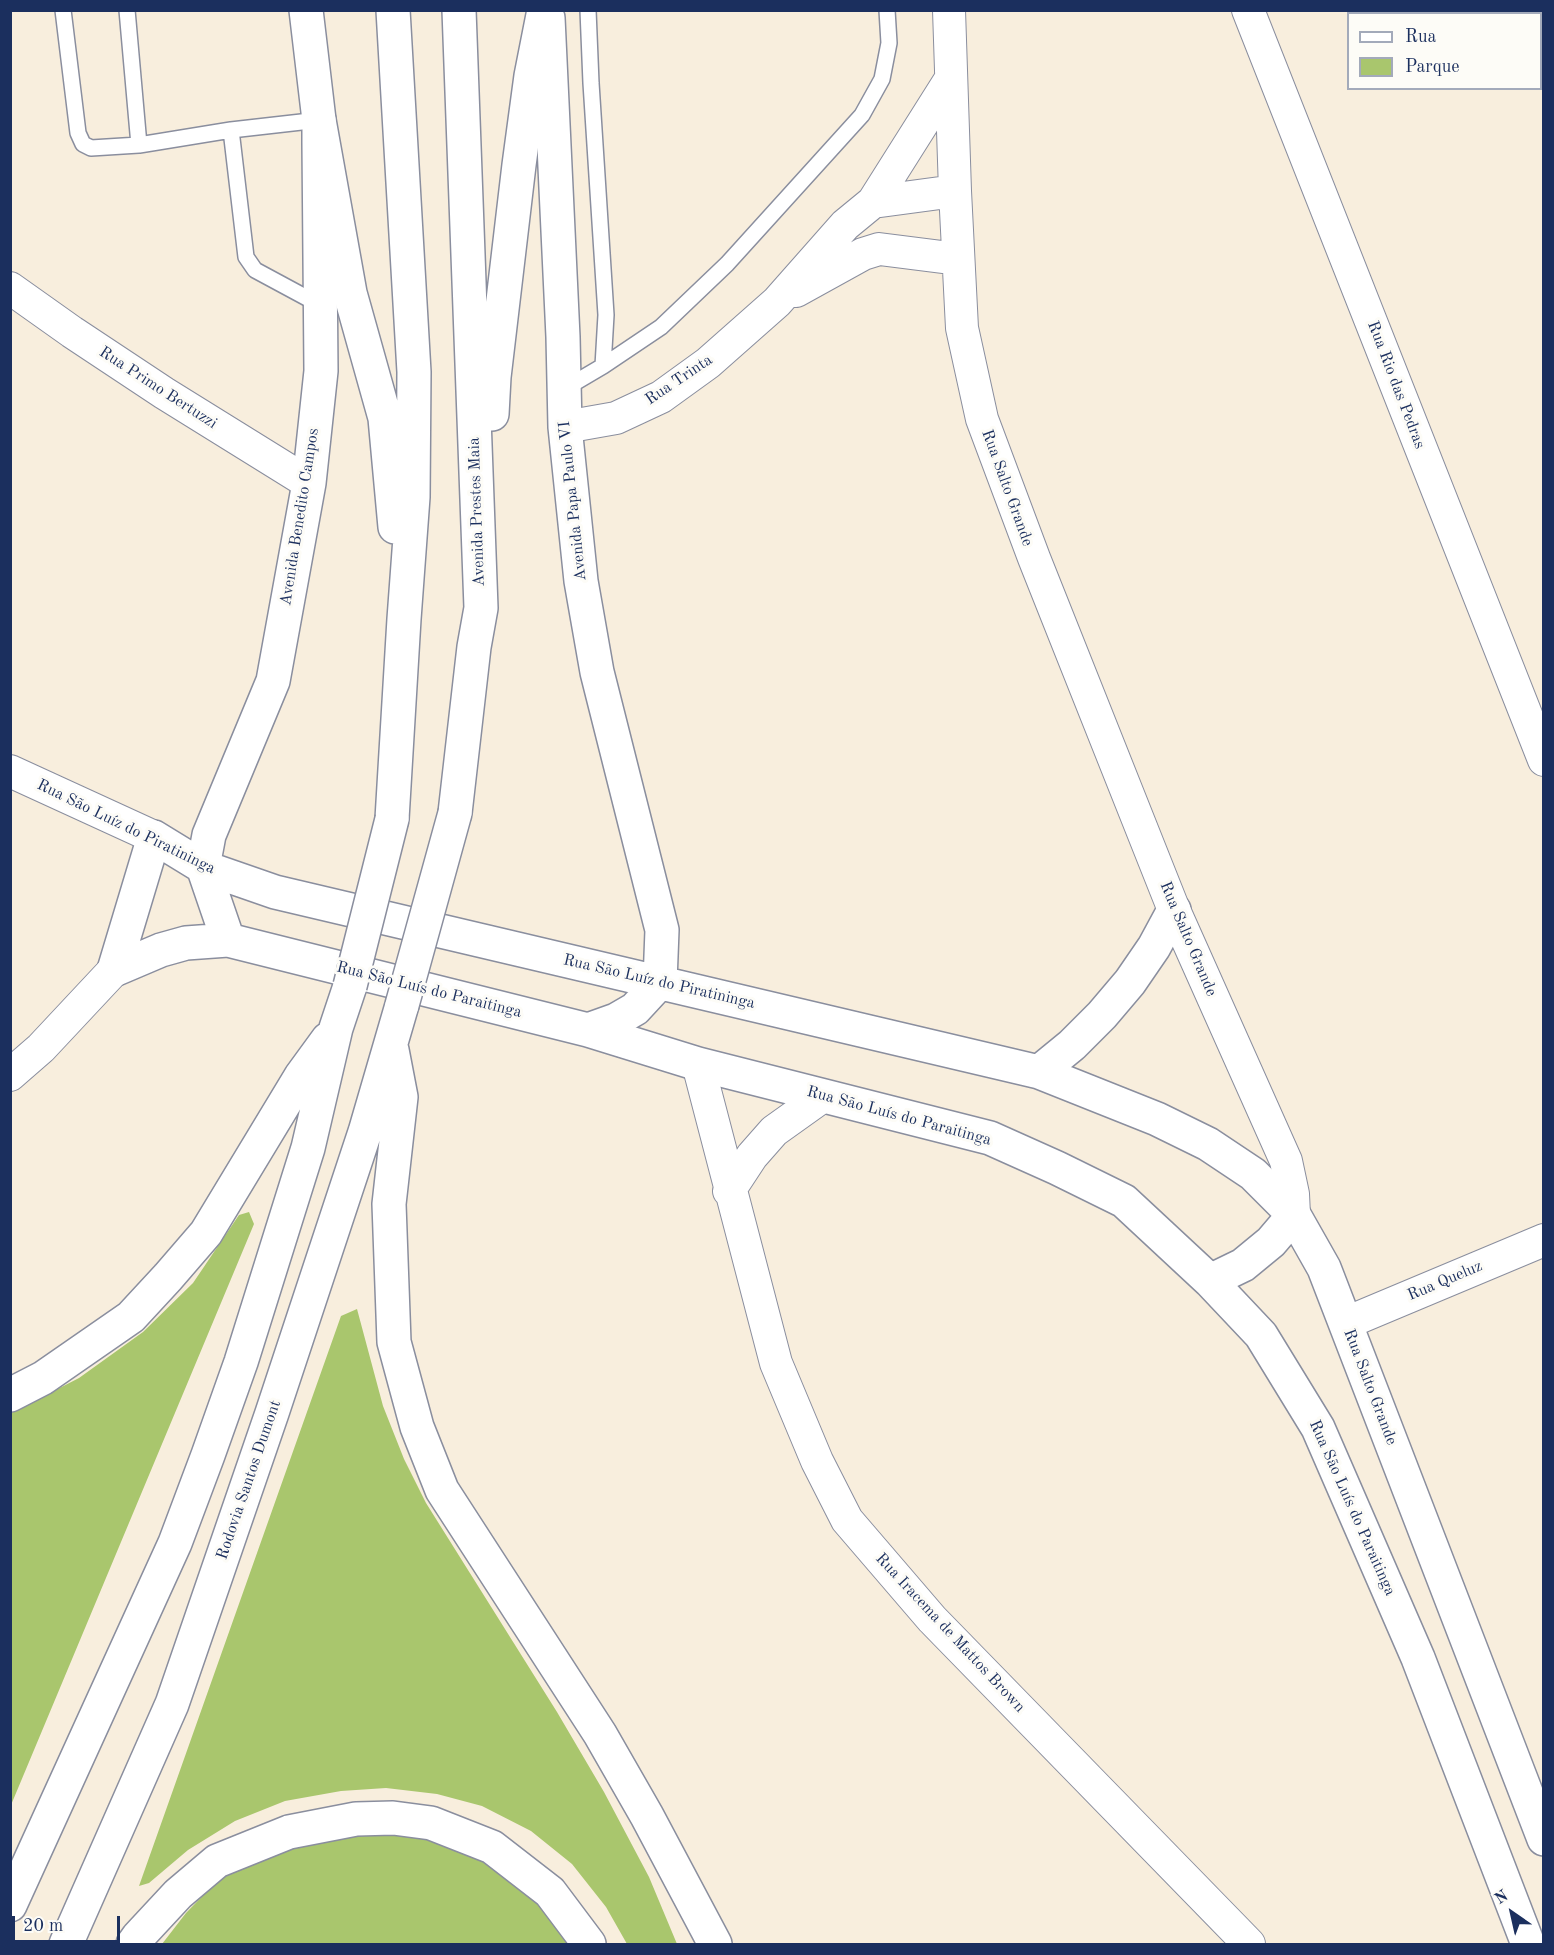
<!DOCTYPE html>
<meta charset="utf-8">
<style>
body{margin:0}
#map{position:relative;width:1554px;height:1955px;overflow:hidden;background:#f8eedd;font-family:"Old Standard TT",serif}
canvas{display:block}
.frame{position:absolute;inset:0;border:12px solid #1b2f5e;pointer-events:none}
.legend{position:absolute;left:1347px;top:12px;width:195px;height:78px;box-sizing:border-box;background:#fdfcf7;border:2px solid #a3aaba;margin:0;padding:8px 10px;list-style:none;font-size:18px;color:#1b2f5e}
.legend li{display:flex;align-items:center;gap:12px;height:30px}
.legend b{width:30px;border:2px solid #a3aaba}
.north{position:absolute;left:1482px;top:1883px;width:60px;height:60px;-webkit-text-stroke:4px #fdfcf7;paint-order:stroke;rotate:326deg;font-size:16px;font-weight:700;line-height:24px;text-align:center;color:#1b2f5e}
.north::after{content:'';display:block;margin:auto;width:21px;height:27px;background:#1b2f5e;clip-path:polygon(50% 0,100% 100%,50% 72%,0 100%)}
.scale{position:absolute;left:12px;top:1916px;width:108px;height:27px;box-sizing:border-box;border:3px solid #1b2f5e;border-top:0;padding-left:8px;font-size:18px;line-height:21px;white-space:nowrap;color:#1b2f5e;-webkit-text-stroke:4px #fdfcf7;paint-order:stroke}
</style>
<div id="map">
<canvas width="1554" height="1955"></canvas>
<div class="frame"></div>
<ul class="legend">
<li><b style="height:8px;background:#fff"></b>Rua</li>
<li><b style="height:16px;background:#a9c66d"></b>Parque</li>
</ul>
<div class="north">N</div>
<div class="scale">20 m</div>
</div>
<script>
const g = document.querySelector('canvas').getContext('2d');
g.lineJoin = 'round';
function paint(path, color) { g.fillStyle = color; g.fill(path, 'evenodd'); }
const shape = rows => new Path2D(rows.map(r => 'M' + r).join(''));
function stroke(path, color, width, dash) { g.strokeStyle = color; g.lineWidth = width; g.lineCap = dash ? 'butt' : 'round'; g.setLineDash(dash || []); g.stroke(path); }
function write(font, color, halo, rows, align = 'center') {
  g.font = font + ' "Old Standard TT",serif'; g.lineWidth = 6; g.setLineDash([]); g.textBaseline = 'middle'; g.strokeStyle = halo; g.fillStyle = color; for (const [text, x, y, turn = 0] of rows) {
    g.save(); g.translate(x, y); g.rotate((+turn || 0) * Math.PI / 180); g.textAlign = isNaN(turn) ? turn : align; if (halo) g.strokeText(text, 0, 0); g.fillText(text, 0, 0); g.restore();
  }
}
paint(shape([
 [249,1212,254,1224,11,1805,11,1413,79,1378,143,1332,193,1283,239,1215],
 [357,1309,383,1406,404,1459,426,1503,557,1712,604,1792,649,1877,677,1944,627,1944,606,1907,572,1864,531,1831,482,1806,437,1794,386,1788,341,1791,285,1801,235,1821,188,1850,149,1883,139,1886,341,1316],
 [348,1830,439,1837,516,1875,576,1944,162,1944,186,1913,217,1881,253,1858]
]), '#a9c66d');
const service = shape([
 [63,10,78,133,83,144,91,148,139,145,231,130,319,120],
 [127,10,139,145],
 [588,10,591,83,606,315,603,366],
 [231,130,246,257,255,270,320,305],
 [564,389,603,366,661,327,727,264,862,115,882,79,889,43,887,10]
]);
const minor = shape([
 [949,10,955,191,962,328,982,419,1034,558,1174,910,1286,1161,1293,1194,1294,1215],
 [1248,10,1544,760],
 [873,202,950,80],
 [10,288,72,332,164,393,309,483],
 [796,291,863,254,879,249,958,259],
 [565,427,616,418,661,397,708,363,777,302,845,225,873,202,955,191],
 [10,771,154,837],
 [698,1064,776,1363,817,1461,847,1520,932,1619,1249,1944],
 [10,1075,41,1048,114,970],
 [729,1191,752,1156,774,1131,823,1096],
 [1346,1323,1544,1240]
]);
const tertiary = shape([
 [548,18,563,337,565,427,581,581,597,672,662,930,660,982,635,1009,616,1020,588,1030],
 [203,867,209,835,273,681,309,483,321,371,319,143,319,120,306,10],
 [203,867,228,940],
 [114,970,154,837,203,867,275,892,1039,1072,1157,1119,1208,1144,1253,1174,1294,1215,1324,1268,1544,1839],
 [114,970,161,950,186,943,228,940,588,1030,698,1064,990,1138,1057,1168,1124,1201,1210,1281,1261,1335,1318,1428,1418,1658,1528,1944],
 [1039,1072,1072,1045,1102,1015,1130,982,1154,947,1174,910],
 [1210,1281,1243,1265,1271,1242,1294,1215]
]);
const trunk = shape([
 [319,120,350,293,385,418,395,527],
 [492,414,494,377,519,165,531,76,544,10],
 [455,813,474,647,481,608,459,10],
 [392,819,404,619,413,497,414,372,393,10]
]);
const motorway = shape([
 [392,1050,401,1097,389,1204,394,1342,417,1427,442,1490,600,1734,647,1816,715,1944],
 [10,1395,43,1378,131,1317,168,1277,206,1233,301,1076,328,1039],
 [10,1905,175,1543,208,1455,241,1362,308,1148,336,1028,350,986],
 [66,1944,172,1704,272,1413,365,1132,402,1005],
 [133,1944,138,1937,178,1894,217,1861,289,1832,356,1819,393,1818,431,1823,492,1847,550,1892,589,1944]
]);
stroke(service, '#8a8e9e', 18);
stroke(minor, '#8a8e9e', 34);
stroke(tertiary, '#8a8e9e', 36);
stroke(trunk, '#8a8e9e', 36);
stroke(motorway, '#8a8e9e', 36);
stroke(service, '#fff', 15);
stroke(minor, '#fff', 32);
stroke(tertiary, '#fff', 33);
stroke(trunk, '#fff', 33);
stroke(motorway, '#fff', 33);
const trunkBridge = shape([
 [350,986,392,819],
 [402,1005,455,813]
]);
stroke(trunkBridge, '#8a8e9e', 36, []);
stroke(trunkBridge, '#fff', 33);
write('16px', '#1b2f5e', '#fdfcf7', [
 ["Rua Trinta",679,380,-34],
 ["Rua Rio das Pedras",1396,385,69],
 ["Rua Primo Bertuzzi",158,388,33],
 ["Rua Salto Grande",1007,488,70],
 ["Avenida Papa Paulo VI",573,501,-96],
 ["Avenida Prestes Maia",477,512,-92],
 ["Avenida Benedito Campos",300,517,-81],
 ["Rua São Luíz do Piratininga",126,827,26],
 ["Rua Salto Grande",1188,939,67],
 ["Rua São Luíz do Piratininga",659,982,13],
 ["Rua São Luís do Paraitinga",429,990,14],
 ["Rua São Luís do Paraitinga",899,1116,15],
 ["Rua Queluz",1445,1281,-23],
 ["Rua Salto Grande",1370,1387,69],
 ["Rodovia Santos Dumont",249,1480,-71],
 ["Rua São Luís do Paraitinga",1352,1508,66],
 ["Rua Iracema de Mattos Brown",950,1633,47]
]);
</script>
